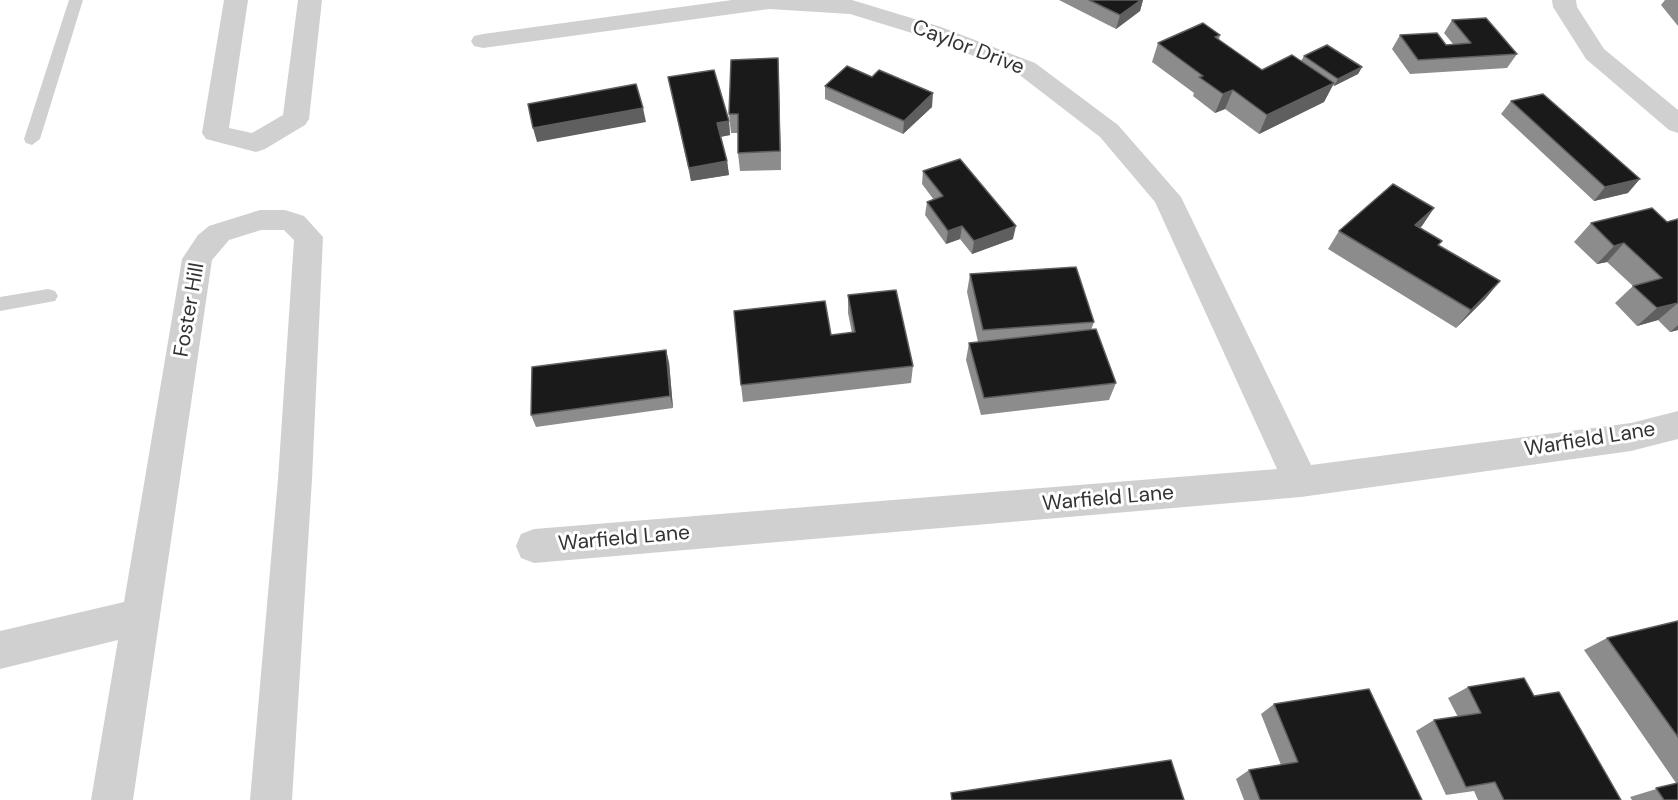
<!DOCTYPE html>
<style>
body{margin:0}
canvas{display:block;background:#fff}
</style>
<canvas width="1678" height="800"></canvas>
<script>
const g = document.querySelector('canvas').getContext('2d');
g.lineJoin = 'round';
const shape = rows => new Path2D(rows.map(r => 'M' + r).join(''));
function paint(path, color) { g.fillStyle = color; g.fill(path, 'evenodd'); }
function stroke(path, color, width, dash) { g.strokeStyle = color; g.lineWidth = width; g.lineCap = dash ? 'butt' : 'round'; g.setLineDash(dash || []); g.stroke(path); }
function write(font, color, halo, rows, align = 'center') {
  g.font = font + ' "DM Sans",sans-serif'; g.lineWidth = 6; g.setLineDash([]); g.textBaseline = 'middle'; g.strokeStyle = halo; g.fillStyle = color; for (const [text, x, y, turn = 0] of rows) {
    g.save(); g.translate(x, y); g.rotate((+turn || 0) * Math.PI / 180); g.textAlign = isNaN(turn) ? turn : align; if (halo) g.strokeText(text, 0, 0); g.fillText(text, 0, 0); g.restore();
  }
}
paint(shape([
 [69,0,83,0,40,139,32,145,26,143,24,139,69,0],
 [48,289,55,291,58,296,55,301,0,311,0,297,48,289]
]), '#d0d0d0');
paint(shape([
 [224,0,248,0,229,128,252,133,283,115,298,0,322,0,309,119,305,125,265,149,256,152,206,139,202,133,224,0],
 [732,0,852,0,941,27,1035,63,1118,125,1181,197,1311,465,1631,423,1678,411,1678,439,1631,451,1301,497,534,563,521,558,516,546,521,534,534,529,1277,469,1155,202,1100,137,1017,73,925,37,850,14,769,9,483,48,474,46,471,41,474,36,483,34,732,0],
 [1552,0,1576,0,1577,7,1604,49,1678,110,1678,133,1669,130,1586,59,1553,7,1552,0],
 [260,210,285,210,304,216,323,237,312,479,292,800,250,800,278,479,294,240,284,230,261,230,229,240,212,260,133,800,91,800,118,640,0,669,0,631,124,602,182,259,198,235,209,226,260,210]
]), '#d0d0d0');
paint(shape([
 [1059,0,1143,0,1140,11,1116,29],
 [1665,0,1678,0,1678,26,1661,5],
 [1452,20,1517,54,1507,68,1410,74,1392,49,1400,35,1446,45,1453,44,1444,33],
 [1220,35,1219,40,1262,70,1301,61,1304,56,1362,67,1358,74,1334,86,1333,85,1324,102,1259,134,1225,109,1215,113,1193,96,1194,93,1152,62,1158,43],
 [778,58,781,170,740,171,738,153,738,133,731,133,729,114],
 [668,77,729,121,730,135,721,137,727,161,729,175,691,181],
 [872,77,932,107,903,134,825,99,825,86],
 [1511,101,1628,193,1594,201,1501,114],
 [923,171,1013,239,972,254,960,239,946,244,925,215,927,202,934,200,922,184],
 [1434,208,1420,228,1439,246,1500,281,1485,299,1456,328,1328,249,1339,231],
 [1678,219,1678,330,1670,332,1658,320,1637,326,1615,303,1633,286,1607,262,1597,264,1574,242,1591,223,1667,222],
 [970,274,1094,322,1091,330,1116,383,1109,400,981,415,966,360,969,343,978,342,967,292],
 [848,295,913,366,911,383,743,402,741,385,831,335,852,333,848,313],
 [669,362,673,408,536,427,531,415],
 [1678,621,1678,800,1632,800,1630,797,1676,783,1584,650,1607,638],
 [1468,687,1534,696,1621,800,1478,800,1474,791,1446,795,1416,731,1434,720,1458,717,1448,698],
 [1274,704,1422,800,1244,800,1236,779,1249,770,1281,765,1261,714]
]), '#8c8c8c');
paint(shape([
 [1141,0,1143,0,1140,11,1116,29,1120,15],
 [778,58,779,77,781,170,780,151],
 [1362,67,1358,74,1334,86,1338,79],
 [1334,83,1324,102,1259,134,1267,115],
 [1233,90,1225,109,1215,113,1223,94],
 [933,93,932,107,903,134,904,121],
 [643,108,646,122,537,142,533,128],
 [729,121,730,135,719,137,717,123],
 [727,161,729,175,691,181,689,168],
 [1640,179,1628,193,1594,201,1605,187],
 [1434,208,1422,226,1402,244,1415,225],
 [962,226,960,239,946,244,948,231],
 [1016,226,1013,239,972,254,974,241],
 [1624,243,1607,262,1597,264,1614,246],
 [1500,281,1485,299,1456,328,1471,310],
 [1678,303,1658,320,1637,326,1657,308],
 [1678,325,1678,330,1670,332],
 [666,350,669,362,673,408,670,396]
]), '#5f5f5f');
const building = shape([
 [1089,0,1141,0,1120,15,1089,0],
 [1486,18,1517,54,1418,60,1400,35,1437,33,1446,45,1471,43,1452,20,1486,18],
 [1203,23,1220,35,1215,37,1262,70,1292,55,1334,83,1267,115,1233,90,1223,94,1199,77,1203,76,1158,43,1203,23],
 [1327,45,1362,67,1338,79,1304,56,1327,45],
 [778,58,780,151,738,153,738,114,729,114,731,60,778,58],
 [847,66,872,77,879,70,933,93,904,121,825,86,847,66],
 [714,70,729,121,717,123,727,161,689,168,668,77,714,70],
 [636,84,643,108,533,128,528,104,636,84],
 [1543,94,1640,179,1605,187,1511,101,1543,94],
 [960,159,1016,226,974,241,962,226,948,231,927,202,943,196,923,171,960,159],
 [1393,184,1434,208,1415,225,1442,241,1438,245,1500,281,1471,310,1339,231,1393,184],
 [1652,208,1667,222,1678,219,1678,303,1657,308,1633,286,1662,278,1624,243,1614,246,1591,223,1652,208],
 [1076,267,1094,322,983,330,970,274,1076,267],
 [896,290,913,366,741,385,734,311,825,301,831,335,855,332,848,295,896,290],
 [1096,329,1116,383,984,398,969,343,1096,329],
 [666,350,670,396,531,415,532,367,666,350],
 [1678,621,1678,737,1607,638,1678,621],
 [1524,678,1534,696,1559,692,1621,800,1504,800,1495,782,1466,787,1434,720,1481,713,1468,687,1524,678],
 [1369,689,1422,800,1260,800,1249,770,1298,762,1274,704,1369,689],
 [1171,760,1184,800,952,800,951,793,1171,760],
 [1678,783,1678,800,1664,800,1656,788,1678,783]
]);
paint(building, '#1a1a1a');
stroke(building, '#5f5f5f', 1.5);
write('21px', '#333', '#fff', [
 ["Caylor Drive",968,48,21],
 ["Foster Hill",190,310,-80],
 ["Warfield Lane",1590,440,-9],
 ["Warfield Lane",1108,499,-5],
 ["Warfield Lane",624,539,-5]
]);
</script>
